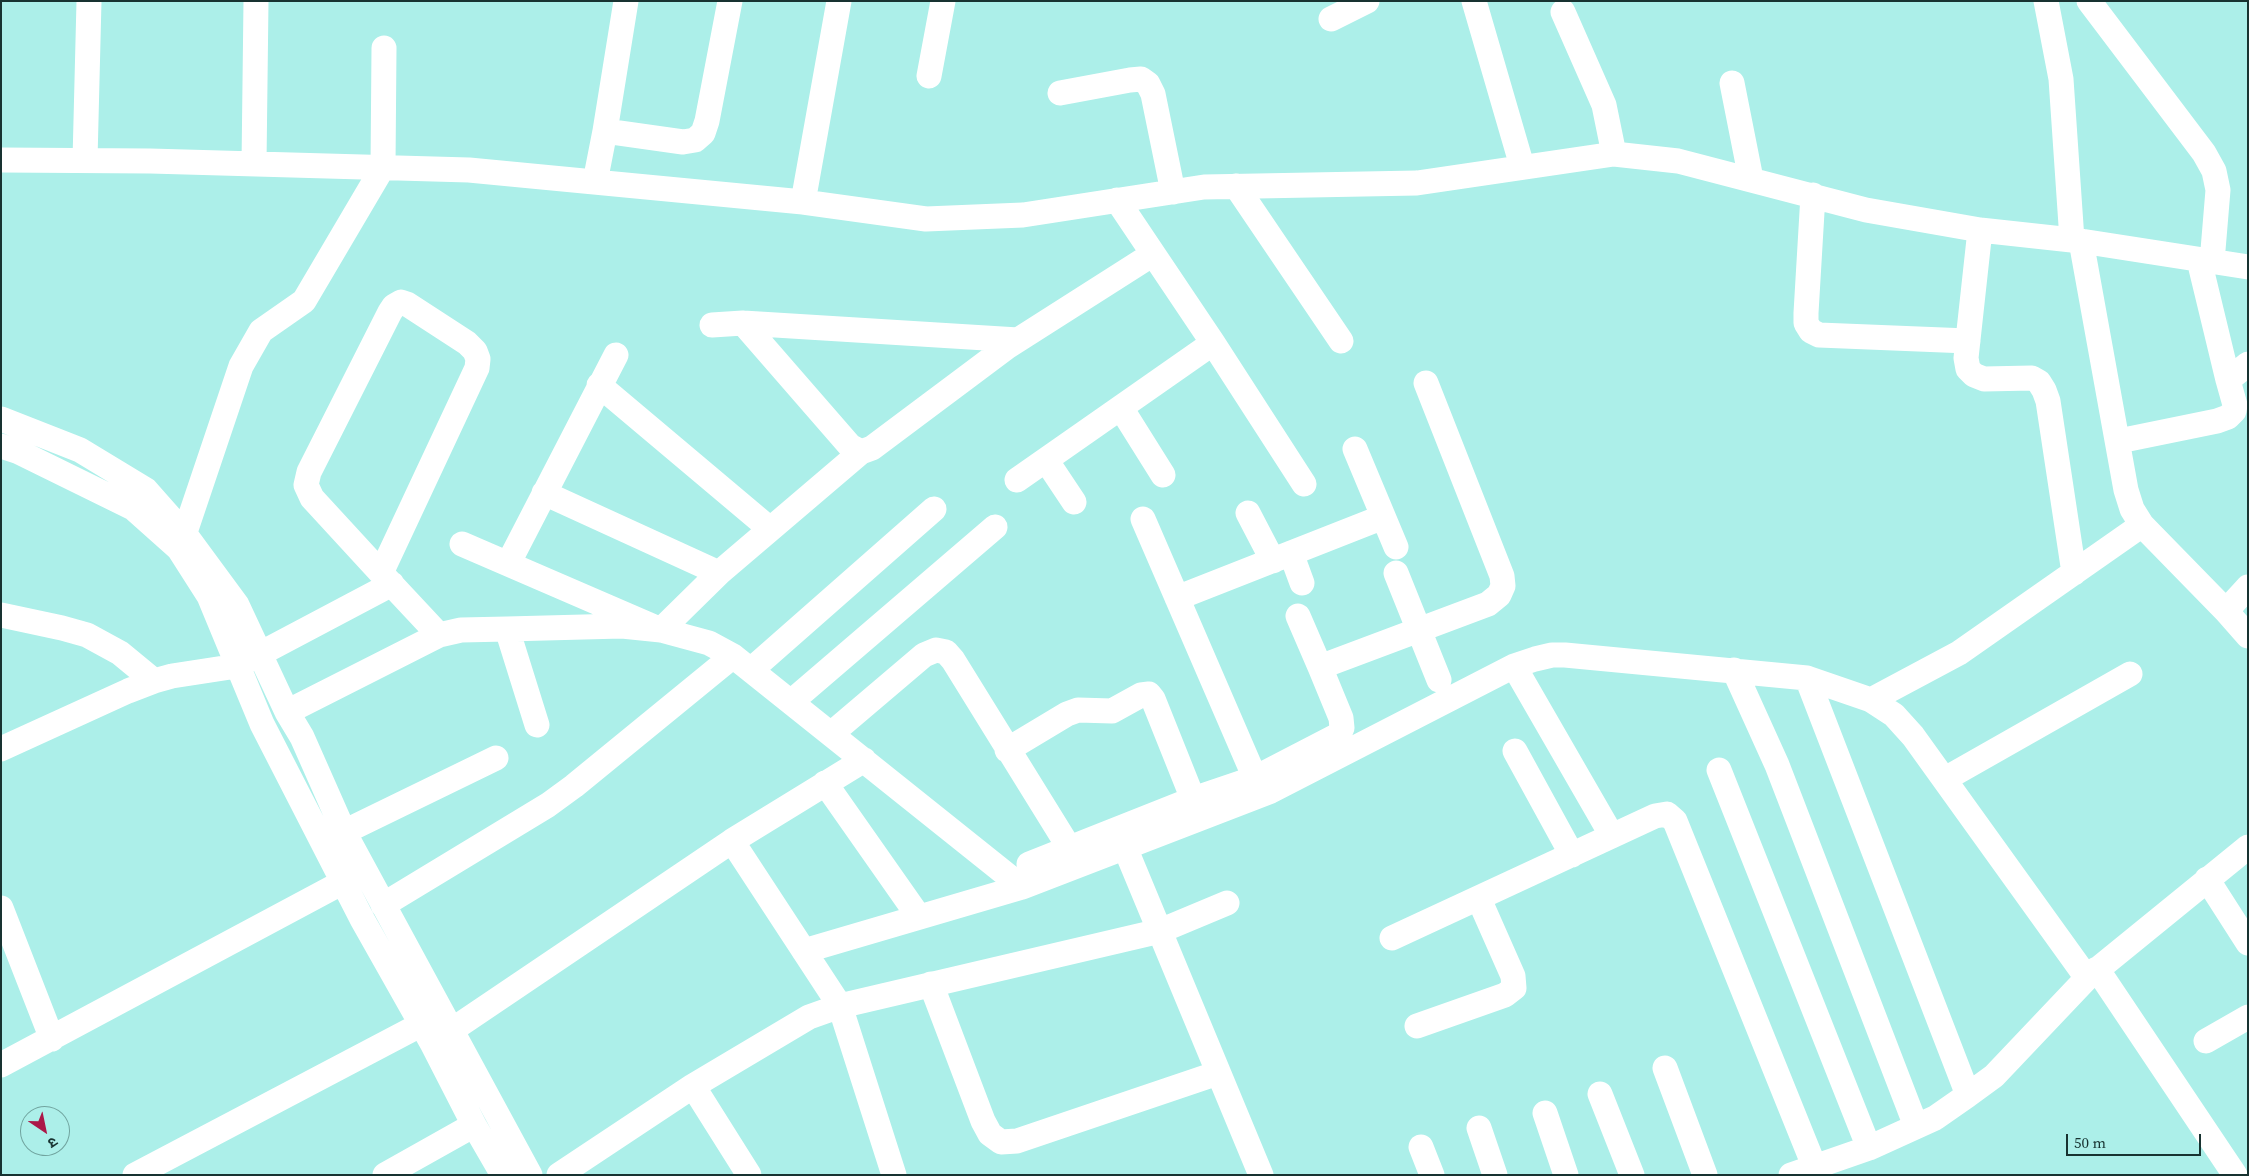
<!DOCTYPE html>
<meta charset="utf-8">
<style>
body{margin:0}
#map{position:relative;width:2249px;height:1176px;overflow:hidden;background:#acefe9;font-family:"Source Serif 4","Noto Sans Devanagari",serif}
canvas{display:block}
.frame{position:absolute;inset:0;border:2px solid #183331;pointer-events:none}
.north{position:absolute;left:20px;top:1106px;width:50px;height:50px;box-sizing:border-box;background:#acefe9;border:1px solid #71a49f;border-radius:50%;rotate:146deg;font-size:14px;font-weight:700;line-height:20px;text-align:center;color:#183331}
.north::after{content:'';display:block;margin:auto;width:18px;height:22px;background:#ab1848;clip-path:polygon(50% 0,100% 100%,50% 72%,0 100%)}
.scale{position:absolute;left:2066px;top:1134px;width:135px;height:22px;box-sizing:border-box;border:2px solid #183331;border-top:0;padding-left:6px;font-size:15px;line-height:18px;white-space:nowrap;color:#183331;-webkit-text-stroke:4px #acefe9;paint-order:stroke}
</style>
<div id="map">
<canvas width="2249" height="1176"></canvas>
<div class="frame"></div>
<div class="north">उ</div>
<div class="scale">50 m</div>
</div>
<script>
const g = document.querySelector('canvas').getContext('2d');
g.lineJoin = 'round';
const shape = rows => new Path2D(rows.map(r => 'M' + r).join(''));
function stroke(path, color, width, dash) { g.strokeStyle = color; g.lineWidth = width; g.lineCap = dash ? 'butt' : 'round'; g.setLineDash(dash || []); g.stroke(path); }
stroke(shape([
 [1474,1,1522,166],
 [2046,1,2061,79,2072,240],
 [2089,1,2204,153,2214,171,2218,190,2212,262],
 [1563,12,1604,105,1614,154],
 [1331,19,1367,1],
 [929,76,943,1],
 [1732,83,1751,179],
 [1060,93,1130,80,1141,79,1148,84,1153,94,1173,192],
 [605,131,626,1],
 [1,160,150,161,469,170,803,202,926,219,1023,215,1204,187,1417,183,1614,154,1678,161,1866,210,1980,230,2081,241,2248,267],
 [85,160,89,1],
 [254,164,256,1],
 [595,182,605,131,683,142,695,140,703,133,707,121,730,1],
 [1236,186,1341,341],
 [1813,195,1806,313,1806,323,1811,331,1819,335,1968,341],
 [1117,200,1213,343,1304,484],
 [803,202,839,1],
 [1980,230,1966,358,1968,369,1974,375,1984,379,2032,378,2039,382,2044,390,2048,401,2074,573],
 [2081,241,2126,490,2132,509,2142,525,2226,611,2248,636],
 [2199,260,2228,380],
 [743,323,850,446,861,452,872,448,1007,347,1153,254],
 [712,325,743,323,1018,340],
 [599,385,770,529],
 [1121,408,1163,475],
 [1,419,80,450,146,490,184,533,237,605,287,712,302,737,344,832,530,1175],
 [2119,441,2217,421,2228,417,2234,411,2235,405,2228,380,2248,364],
 [1,446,19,452,133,508,179,549,209,596,262,724,362,919,432,1043,474,1125,503,1175],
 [1355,449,1396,547],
 [1046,460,1074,502],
 [1017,480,1213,343],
 [544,493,719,573],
 [1248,513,1273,561],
 [462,544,661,630,719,573,861,452],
 [180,547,241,366,261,331,304,301,383,167,384,48],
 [1291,553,1302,583],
 [508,564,616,355],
 [381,573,477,368,478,359,475,351,467,343,407,304,401,302,394,306,390,312,309,472,306,485,312,498,381,573,439,635],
 [1396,573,1439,680],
 [1177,598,1383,517],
 [2226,611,2248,587],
 [1,615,62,628,87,635,120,653,154,681],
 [1298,616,1320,667],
 [507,629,537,725],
 [1514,666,1612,836],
 [751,670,934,509],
 [1734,670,1777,765,1916,1126],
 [1807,678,1968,1095],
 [1871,700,1959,653,2142,525],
 [791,702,995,527],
 [287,712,439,635,461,630,507,629,622,626,661,630,709,643,733,656,1022,887,1271,791,1514,666,1535,659,1552,655,1565,655,1807,678,1871,700,1894,715,1913,736,2087,978],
 [831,734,924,655,936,650,946,652,953,660,1070,849],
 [1,749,128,691,154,681,172,676,237,666,392,584],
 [1007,750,1067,714,1078,710,1112,711,1141,695,1149,694,1153,699,1193,799],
 [1515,751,1572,855],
 [1719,770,1869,1148],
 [1255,778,1338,735,1342,728,1341,718,1320,667,1488,604,1499,595,1503,586,1502,576,1426,383],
 [1945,779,2130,674],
 [825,783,919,917],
 [344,832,496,758],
 [1119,833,1261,1175],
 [732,841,840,1006,894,1175],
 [1029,864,1193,799,1255,778,1143,519],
 [2207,879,2248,943],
 [383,905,548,805,574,786,733,656],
 [1,908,52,1039],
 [1392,938,1655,816,1667,814,1675,821,1815,1168],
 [804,951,1022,887],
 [2097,969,2235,1175],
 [931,984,983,1121,990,1134,1001,1142,1017,1141,1218,1073],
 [1417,1026,1505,995,1514,988,1513,976,1479,899],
 [452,1030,732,841,864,760],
 [2206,1041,2248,1017],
 [1,1065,358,874],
 [1665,1068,1705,1175],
 [693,1086,749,1175],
 [1600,1094,1632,1175],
 [1545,1113,1566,1175],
 [1479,1128,1495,1175],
 [1421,1147,1432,1175],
 [135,1175,422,1024],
 [385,1175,474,1125],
 [559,1175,693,1086,809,1017,840,1006,1160,931,1227,903],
 [1791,1175,1869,1148,1935,1118,1968,1095,1994,1076,2087,978,2248,847]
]), '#fff', 25);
</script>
